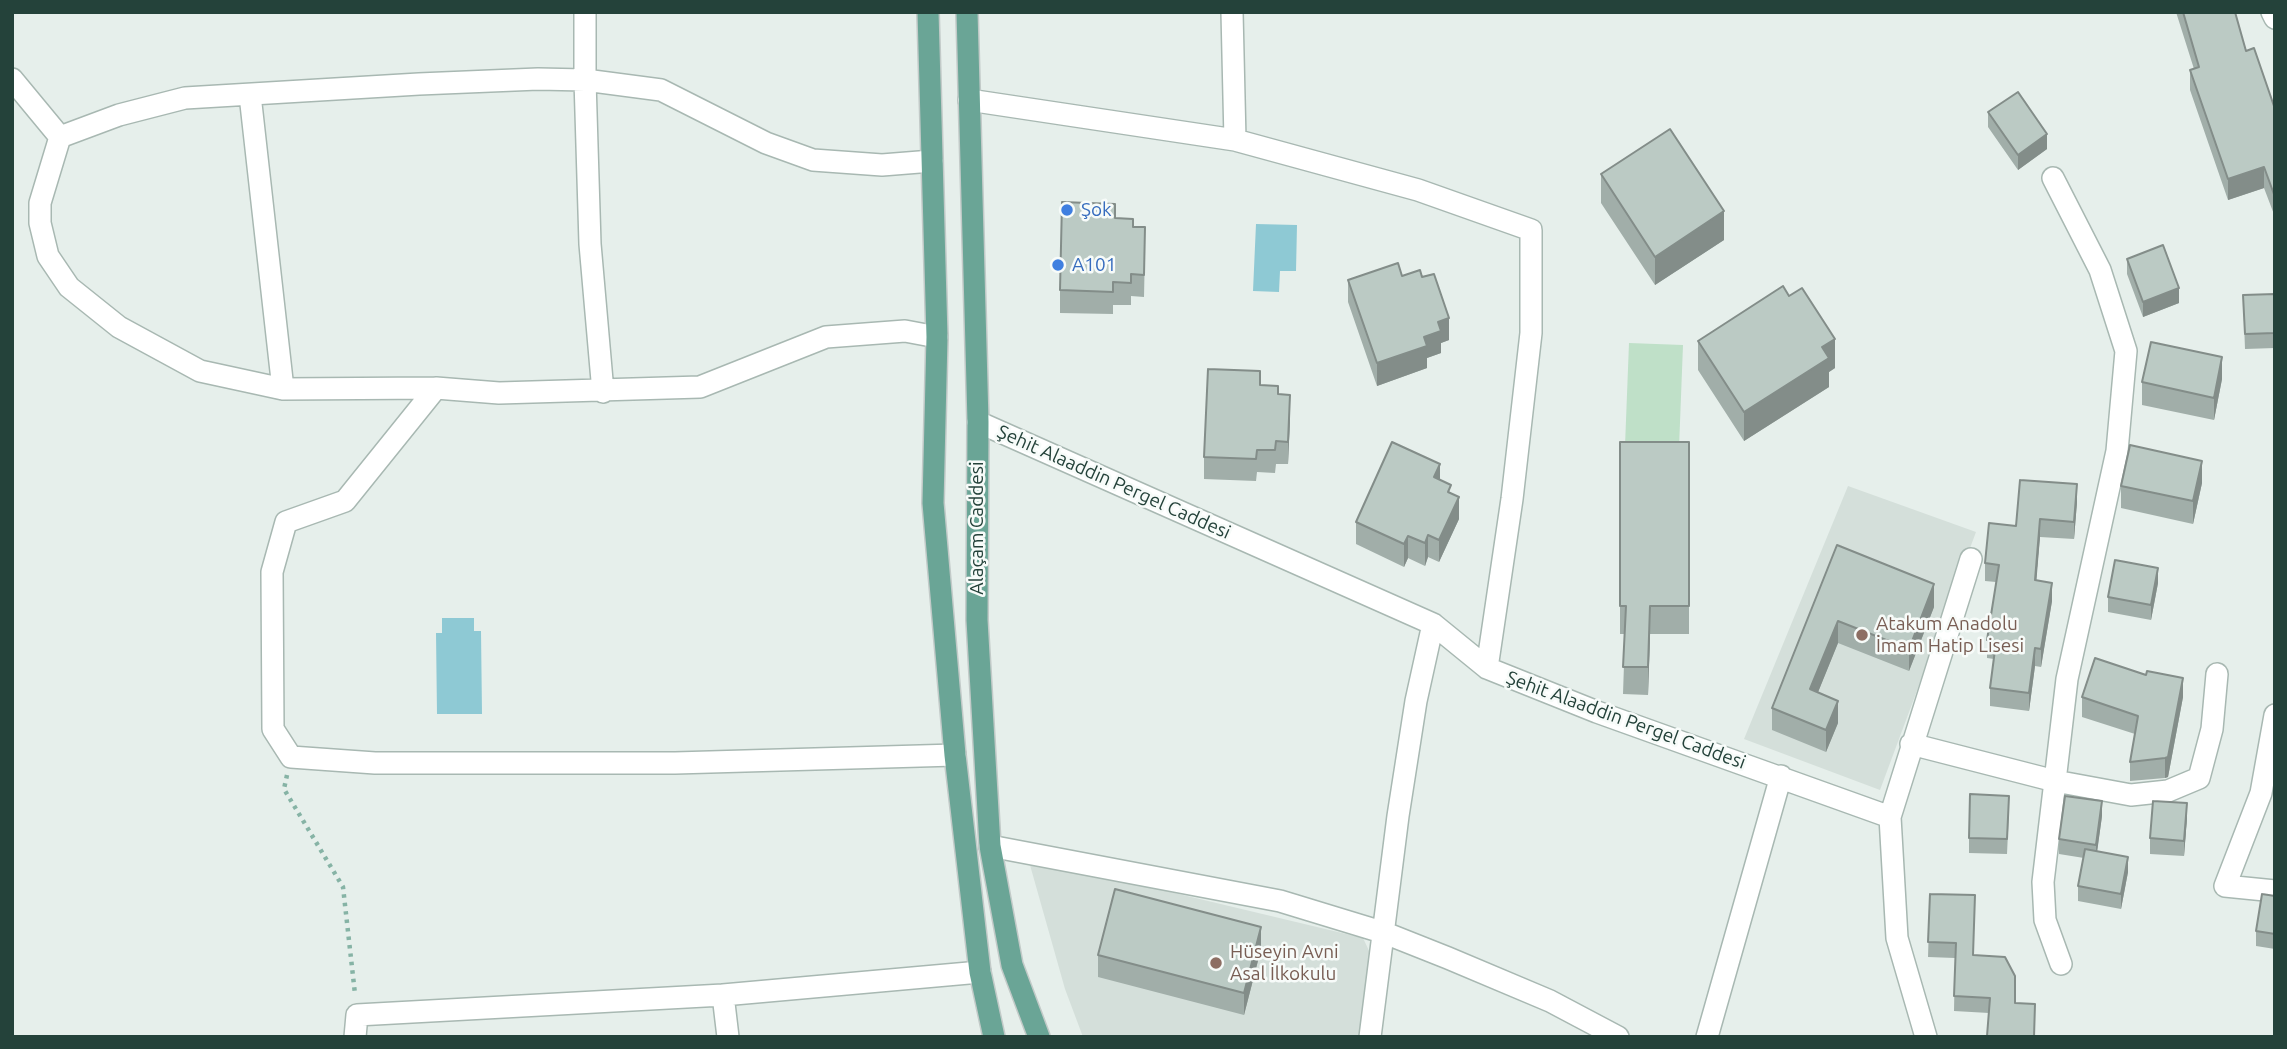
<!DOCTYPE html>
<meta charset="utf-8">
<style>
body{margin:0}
#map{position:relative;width:2287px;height:1049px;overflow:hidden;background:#e6efeb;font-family:Ubuntu,sans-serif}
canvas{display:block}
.frame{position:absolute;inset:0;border:14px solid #24423a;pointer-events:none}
</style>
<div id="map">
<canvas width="2287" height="1049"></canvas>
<div class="frame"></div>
</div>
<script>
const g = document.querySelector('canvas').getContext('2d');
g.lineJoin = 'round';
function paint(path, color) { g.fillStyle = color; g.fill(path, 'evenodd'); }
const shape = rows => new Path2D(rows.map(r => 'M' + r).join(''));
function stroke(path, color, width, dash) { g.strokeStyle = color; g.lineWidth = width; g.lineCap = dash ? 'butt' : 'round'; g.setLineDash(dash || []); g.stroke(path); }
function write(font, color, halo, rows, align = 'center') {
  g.font = font + ' Ubuntu,sans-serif'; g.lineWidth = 5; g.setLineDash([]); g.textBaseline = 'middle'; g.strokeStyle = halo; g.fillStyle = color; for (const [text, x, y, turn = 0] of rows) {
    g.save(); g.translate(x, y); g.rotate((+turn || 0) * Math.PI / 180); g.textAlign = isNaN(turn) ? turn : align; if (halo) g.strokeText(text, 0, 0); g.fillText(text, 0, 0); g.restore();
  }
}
paint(shape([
 [1848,486,1976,532,1880,790,1744,739],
 [1028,858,1363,938,1387,989,1380,1037,1083,1037,1065,989]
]), '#d4dfda');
paint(shape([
 [1629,343,1683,345,1679,448,1625,446]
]), '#bfe0c8');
paint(shape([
 [1256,224,1297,225,1296,271,1280,271,1279,292,1253,291],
 [442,618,474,618,474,631,481,631,482,714,437,714,436,633,442,633]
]), '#8ec9d4');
const minor = shape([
 [585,12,585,80,661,90,766,143,813,160,882,165,932,161],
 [1232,12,1235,140],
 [2272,12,2275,18],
 [12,79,60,137,119,115,185,98,419,84,538,79,585,80,590,244,603,392],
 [250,95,283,389],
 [969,100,1235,140,1418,190,1531,230,1531,333,1512,499,1487,668],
 [60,137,40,203,40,223,48,256,69,287,119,327,200,371,283,389,436,388],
 [937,337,905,331,826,337,700,387,499,393,436,388,345,501,286,522,272,572,273,729,291,757,375,763,675,763,955,755],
 [978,422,1433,624,1487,668,1597,712,1890,817,1897,938,1926,1037],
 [2275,715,2261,793,2225,886,2275,891],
 [1911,744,2055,781,2067,679,2117,451,2126,351,2100,270,2053,178],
 [1890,817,1971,559],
 [990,846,1280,901,1385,933,1448,958,1550,1001,1618,1037],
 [2061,964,2045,920,2043,882,2055,781,2131,795,2168,791,2199,778,2212,729,2217,674],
 [723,995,728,1037],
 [355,1037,357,1015,723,995,980,972],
 [1370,1037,1398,816,1416,701,1433,624],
 [1707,1037,1781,776]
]);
const major = shape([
 [928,12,937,337,933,503,955,755,980,972,994,1037],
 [967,12,978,422,977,620,990,846,1012,965,1039,1037]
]);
stroke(minor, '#a8b8b2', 24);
stroke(major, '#c2cac8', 24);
stroke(shape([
 [287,775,284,789,343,887,355,994]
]), '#86b3a5', 4.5, [3.5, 5]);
stroke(minor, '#fff', 21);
stroke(major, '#6aa596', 21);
paint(shape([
 [2176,12,2235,12,2246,51,2275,109,2275,217,2264,188,2228,200,2190,90,2190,70,2194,69],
 [1988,112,2047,149,2018,170,1988,127],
 [1601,174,1724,240,1655,285,1601,203],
 [1115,218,1133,227,1145,249,1144,297,1131,296,1131,305,1113,305,1113,314,1060,313,1060,290],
 [2127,259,2179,303,2143,317,2127,274],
 [1402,276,1422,277,1449,340,1441,343,1441,353,1427,358,1427,368,1377,386,1348,302,1348,280],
 [2275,294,2275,348,2245,349,2243,295],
 [1698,341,1835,368,1829,372,1829,387,1744,441,1698,370],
 [2222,379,2214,420,2142,405,2142,382],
 [1260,385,1278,394,1290,417,1288,464,1276,464,1275,473,1257,472,1256,481,1204,479,1204,457],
 [1620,442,1689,442,1689,634,1650,634,1648,695,1623,694,1625,634,1620,634],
 [1440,479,1451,494,1459,519,1439,562,1428,557,1425,566,1408,558,1404,567,1356,544,1356,522],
 [2202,483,2193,524,2121,508,2121,486],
 [2077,502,2074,539,2040,537,2036,580,2052,601,2041,667,2035,666,2029,711,1990,706,1990,688,1994,659,1987,658,1987,640,1996,582,1985,581,1985,563,2016,526],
 [1837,545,1934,607,1909,671,1838,643,1818,692,1838,723,1826,752,1772,730,1772,708],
 [2158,583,2151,620,2108,612,2108,597],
 [2082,697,2183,697,2168,777,2165,778,2130,781,2130,762,2135,734,2082,717],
 [2009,811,2007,854,1969,853,1969,838],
 [2102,816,2097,851,2128,872,2121,909,2078,901,2078,886,2084,858,2059,854,2059,839],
 [2187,818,2184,856,2150,854,2150,838],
 [1930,894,1974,955,2015,1003,2035,1019,2034,1037,1987,1037,1989,1013,1954,1011,1955,958,1928,957],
 [2275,896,2275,949,2256,946,2256,931],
 [1261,949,1244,1015,1098,977,1098,955]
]), '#a1aea9');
paint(shape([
 [2047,134,2047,149,2018,170,2018,155],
 [2264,167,2264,188,2228,200,2228,179],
 [1724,211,1724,240,1655,285,1655,257],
 [2179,288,2179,303,2143,317,2143,302],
 [1449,318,1449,340,1441,343,1441,353,1427,358,1427,368,1377,386,1377,363,1424,337,1438,322],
 [1835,339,1835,368,1829,372,1829,387,1744,441,1744,412,1822,347],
 [2222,357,2222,379,2214,420,2214,398],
 [1290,395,1290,417,1288,464,1288,442],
 [2202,461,2202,483,2193,524,2193,501],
 [1440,464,1440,486,1434,477],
 [2077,484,2077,502,2074,539,2074,522],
 [1459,497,1459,519,1439,562,1439,540],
 [2040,519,2040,537,2035,598,2035,580],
 [1428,535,1428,557,1425,566,1425,543],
 [1408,536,1408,558,1404,567,1404,544],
 [2158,568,2158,583,2151,620,2151,605],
 [2052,583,2052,601,2041,667,2041,649],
 [1934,584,1934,607,1909,671,1909,649],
 [1650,606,1650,634,1648,695,1648,667],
 [1838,621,1838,643,1810,712,1810,689],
 [2035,648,2035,666,2029,711,2029,693],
 [2183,678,2183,697,2168,777,2165,778,2165,758],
 [1838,701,1838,723,1826,752,1826,730],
 [2102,801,2102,816,2096,860,2096,845],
 [2187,803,2187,818,2184,856,2184,841],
 [2128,857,2128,872,2121,909,2121,894],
 [1261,927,1261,949,1244,1015,1244,993]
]), '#838d89');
const building = shape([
 [2183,12,2235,12,2246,51,2254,48,2275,109,2275,197,2264,167,2228,179,2190,70,2199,67,2183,12],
 [2018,92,2047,134,2018,155,1988,112,2018,92],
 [1670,129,1724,211,1655,257,1601,174,1670,129],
 [1062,202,1115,204,1115,218,1133,219,1133,227,1145,227,1144,275,1131,274,1131,283,1113,282,1113,292,1060,290,1062,202],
 [2163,245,2179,288,2143,302,2127,259,2163,245],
 [1398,263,1402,276,1420,270,1422,277,1434,274,1449,318,1438,322,1441,331,1424,337,1427,346,1377,363,1348,280,1398,263],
 [1783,286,1789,296,1802,288,1835,339,1822,347,1829,358,1744,412,1698,341,1783,286],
 [2275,294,2275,333,2245,334,2243,295,2275,294],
 [2151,342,2222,357,2214,398,2142,382,2151,342],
 [1208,369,1260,371,1260,385,1278,386,1278,394,1290,395,1288,442,1276,441,1275,450,1257,450,1256,459,1204,457,1208,369],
 [1392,442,1440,464,1434,477,1451,485,1448,492,1459,497,1439,540,1428,535,1425,543,1408,536,1404,544,1356,522,1392,442],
 [1620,442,1689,442,1689,606,1650,606,1648,667,1623,667,1626,606,1620,606,1620,442],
 [2130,445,2202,461,2193,501,2121,486,2130,445],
 [2020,480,2077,484,2074,522,2040,519,2035,580,2052,583,2041,649,2035,648,2029,693,1990,688,1996,642,1987,640,1999,565,1985,563,1989,523,2016,526,2020,480],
 [1837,545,1934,584,1909,649,1838,621,1810,689,1838,701,1826,730,1772,708,1837,545],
 [2115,560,2158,568,2151,605,2108,597,2115,560],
 [2095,658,2146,675,2147,671,2183,678,2168,757,2165,758,2130,762,2138,716,2082,697,2095,658],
 [1970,794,2009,796,2007,839,1969,838,1970,794],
 [2065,796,2102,801,2096,845,2059,839,2065,796],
 [2153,801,2187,803,2184,841,2150,838,2153,801],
 [2085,849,2128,857,2121,894,2078,886,2085,849],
 [1115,889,1261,927,1244,993,1098,955,1115,889],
 [1930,894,1975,895,1973,955,2005,957,2015,976,2015,1003,2035,1004,2034,1037,1987,1036,1990,998,1954,996,1956,943,1928,942,1930,894],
 [2262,894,2275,896,2275,934,2256,931,2262,894]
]);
paint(building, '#bbcac4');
stroke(building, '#838d89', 2);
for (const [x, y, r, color] of [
 [1067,210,7,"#3f7fe0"],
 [1058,265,7,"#3f7fe0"],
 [1862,635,7,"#8d6e63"],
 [1216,963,7,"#8d6e63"]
]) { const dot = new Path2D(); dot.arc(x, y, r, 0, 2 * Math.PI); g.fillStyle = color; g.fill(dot); stroke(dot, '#f7fbf9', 2.5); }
write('19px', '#366cbe', '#f7fbf9', [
 ["Şok",1081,210],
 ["A101",1072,265]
], 'left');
write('19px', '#24423a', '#f7fbf9', [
 ["Şehit Alaaddin Pergel Caddesi",1114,482,24],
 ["Alaçam Caddesi",977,528,-90],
 ["Şehit Alaaddin Pergel Caddesi",1626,720,20]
]);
write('19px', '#785e54', '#f7fbf9', [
 ["Atakum Anadolu",1876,624],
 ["İmam Hatip Lisesi",1876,646],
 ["Hüseyin Avni",1230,952],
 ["Asal İlkokulu",1230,974]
], 'left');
</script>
